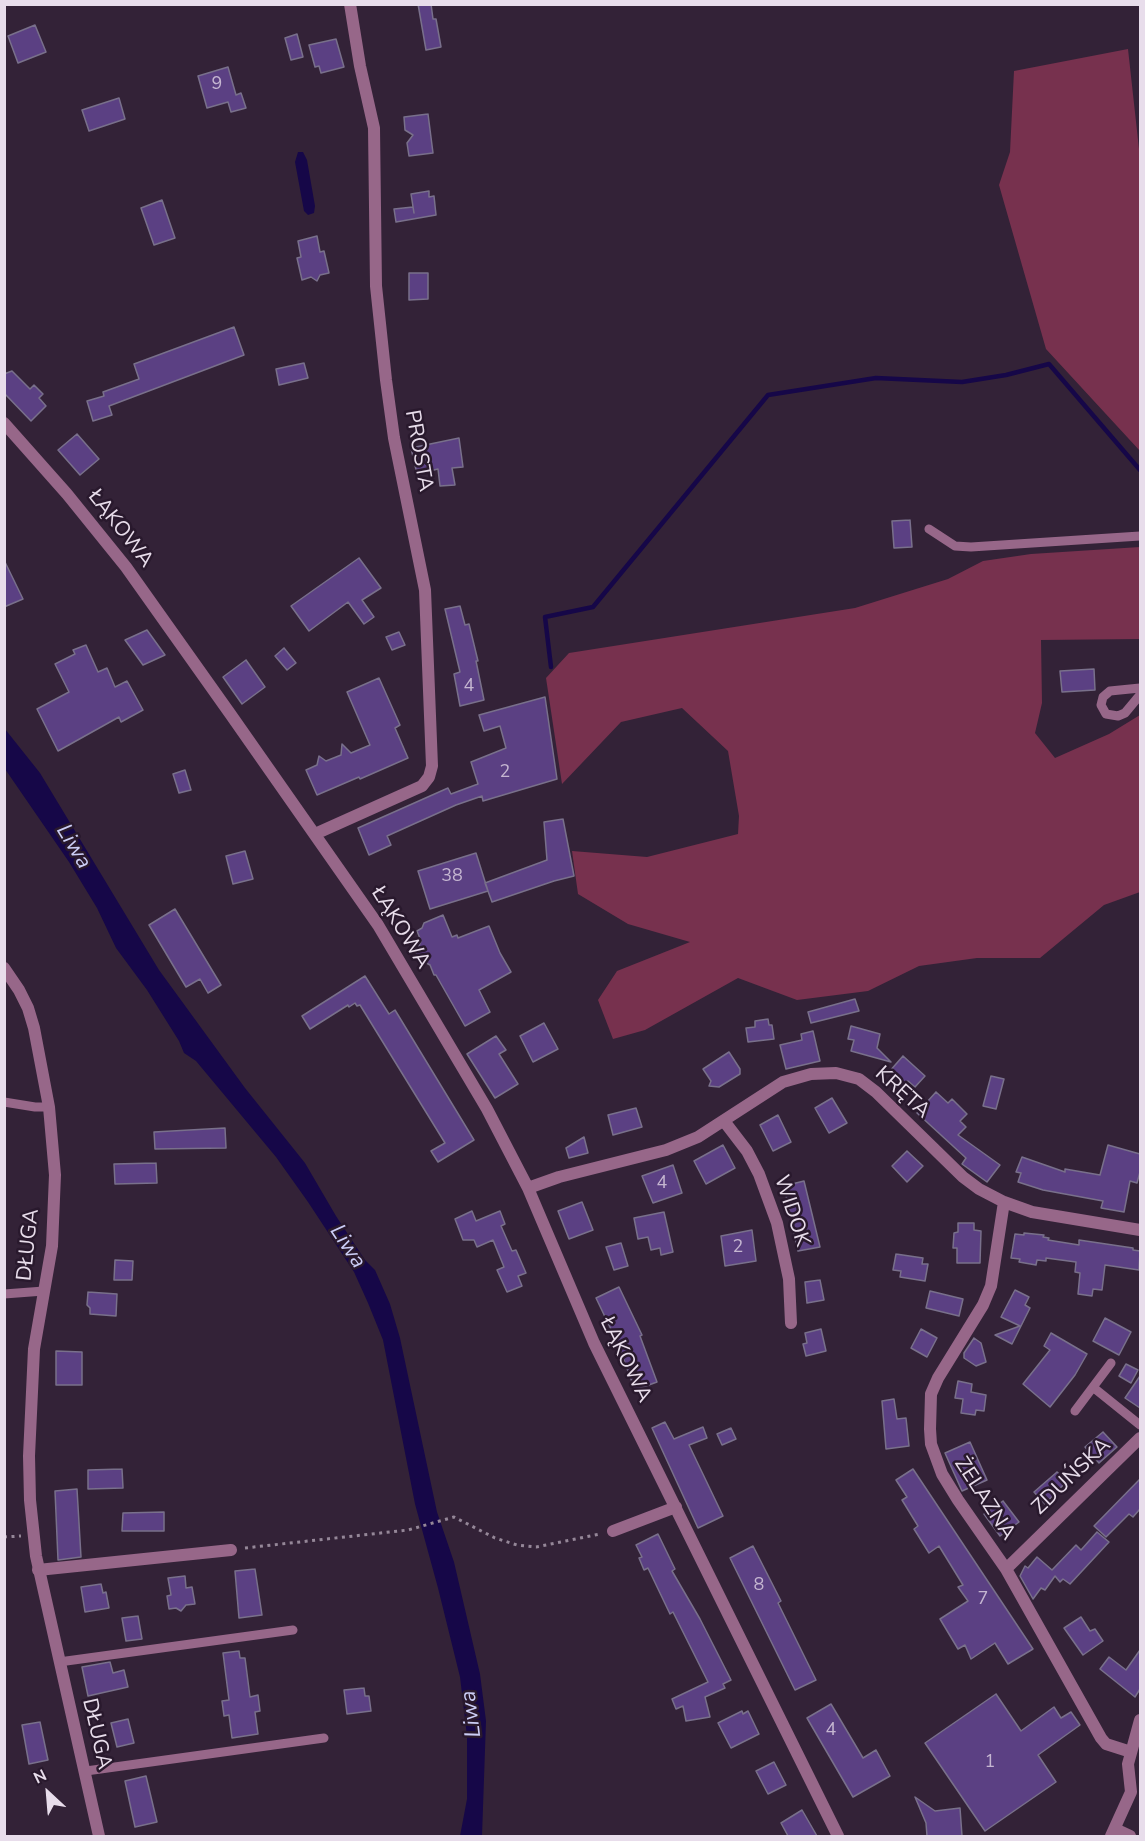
<!DOCTYPE html>
<meta charset="utf-8">
<style>
body{margin:0}
#map{position:relative;width:1145px;height:1841px;overflow:hidden;background:#332237;font-family:"Nunito Sans",sans-serif}
canvas{display:block}
.frame{position:absolute;inset:0;border:6px solid #e8ddeb;pointer-events:none}
.north{position:absolute;left:18px;top:1763px;width:60px;height:60px;-webkit-text-stroke:4px #29192d;paint-order:stroke;rotate:334deg;font-size:16px;font-weight:700;line-height:24px;text-align:center;color:#e8ddeb}
.north::after{content:'';display:block;margin:auto;width:21px;height:27px;background:#e8ddeb;clip-path:polygon(50% 0,100% 100%,50% 72%,0 100%)}
</style>
<div id="map">
<canvas width="1145" height="1841"></canvas>
<div class="frame"></div>
<div class="north">N</div>
</div>
<script>
const g = document.querySelector('canvas').getContext('2d');
g.lineJoin = 'round';
function paint(path, color) { g.fillStyle = color; g.fill(path, 'evenodd'); }
const shape = rows => new Path2D(rows.map(r => 'M' + r).join(''));
function stroke(path, color, width, dash) { g.strokeStyle = color; g.lineWidth = width; g.lineCap = dash ? 'butt' : 'round'; g.setLineDash(dash || []); g.stroke(path); }
function write(font, color, halo, rows, align = 'center') {
  g.font = font + ' "Nunito Sans",sans-serif'; g.lineWidth = 5; g.setLineDash([]); g.textBaseline = 'middle'; g.strokeStyle = halo; g.fillStyle = color; for (const [text, x, y, turn = 0] of rows) {
    g.save(); g.translate(x, y); g.rotate((+turn || 0) * Math.PI / 180); g.textAlign = isNaN(turn) ? turn : align; if (halo) g.strokeText(text, 0, 0); g.fillText(text, 0, 0); g.restore();
  }
}
paint(shape([
 [1128,49,1140,158,1140,451,1046,349,999,185,1010,152,1014,71],
 [1140,547,1140,639,1041,640,1042,703,1035,733,1055,758,1109,734,1140,715,1140,892,1104,905,1040,958,977,958,919,966,868,991,797,1000,738,978,645,1030,613,1039,598,1000,617,971,690,942,628,924,578,894,572,851,647,857,738,834,739,816,728,751,682,708,621,722,562,784,546,678,569,653,855,608,948,579,983,561,1031,554]
]), '#77314e');
paint(shape([
 [298,152,303,152,307,160,315,206,314,213,308,215,304,211,295,162],
 [5,729,40,773,159,970,245,1088,305,1163,336,1216,365,1260,375,1270,390,1304,400,1338,437,1512,454,1562,480,1674,486,1721,482,1836,460,1836,467,1799,467,1736,460,1677,438,1588,415,1504,383,1340,368,1303,354,1272,308,1202,276,1157,196,1061,184,1053,179,1041,147,990,116,948,97,908,69,862,5,769]
]), '#160748');
stroke(shape([
 [551,667,545,617,593,607,768,395,876,378,962,382,1006,375,1049,364,1140,470]
]), '#160748', 4.5);
const building = shape([
 [418,4,431,4,433,19,436,19,441,47,426,50,418,4],
 [35,25,46,52,18,63,8,36,35,25],
 [297,34,303,57,291,60,285,38,297,34],
 [336,39,344,67,321,73,319,66,315,67,309,45,336,39],
 [228,67,236,95,241,93,246,108,231,112,228,102,207,108,198,76,228,67],
 [119,98,125,119,89,131,82,110,119,98],
 [428,114,433,153,409,156,407,143,413,135,405,130,404,117,428,114],
 [429,191,429,197,434,196,436,215,396,222,394,209,413,207,414,213,411,194,429,191],
 [162,200,175,238,154,245,141,208,162,200],
 [317,236,320,252,324,251,329,273,320,275,317,281,311,277,302,280,297,258,301,257,298,241,317,236],
 [409,273,428,273,428,299,409,300,409,273],
 [234,327,244,355,109,406,112,415,93,421,87,401,104,396,103,392,139,379,134,364,234,327],
 [304,363,308,378,279,385,276,369,304,363],
 [12,371,30,389,34,385,43,394,39,398,46,406,31,421,4,393,4,374,12,371],
 [77,434,99,459,80,475,58,450,77,434],
 [459,438,463,467,452,468,455,485,440,486,438,469,417,474,411,448,459,438],
 [910,520,912,547,894,548,892,521,910,520],
 [359,558,381,588,362,600,374,617,364,624,348,602,309,631,291,606,359,558],
 [4,560,23,599,4,607,4,560],
 [460,606,465,625,469,624,478,661,476,661,484,700,460,706,454,674,460,672,445,609,460,606],
 [147,630,165,655,143,665,125,640,147,630],
 [399,632,405,645,392,650,386,637,399,632],
 [86,645,98,672,107,668,115,687,127,681,143,710,121,722,119,717,58,751,37,709,69,692,55,664,75,654,73,650,86,645],
 [284,648,296,663,287,670,275,656,284,648],
 [246,660,265,687,242,704,223,677,246,660],
 [1094,669,1095,690,1062,692,1060,671,1094,669],
 [379,678,400,725,395,728,408,758,360,779,359,777,317,795,306,770,317,765,319,756,326,761,341,755,342,744,351,753,370,745,347,692,379,678],
 [545,697,557,779,483,801,482,796,456,805,387,836,391,845,369,855,358,828,448,788,451,794,478,784,471,762,506,748,500,726,484,731,479,715,545,697],
 [185,770,191,790,179,793,173,774,185,770],
 [563,819,574,876,554,881,492,902,485,883,547,860,544,822,563,819],
 [245,851,253,879,233,884,226,856,245,851],
 [476,853,488,891,430,909,418,871,476,853],
 [175,909,221,985,208,993,200,979,186,987,149,925,175,909],
 [443,915,452,937,457,935,458,938,489,926,500,953,511,972,479,990,490,1012,465,1026,436,975,434,975,430,965,419,959,416,953,421,941,417,931,422,928,424,923,443,915],
 [365,976,389,1014,395,1010,474,1140,438,1162,431,1151,445,1143,360,1005,357,1006,355,1003,349,1007,348,1005,310,1029,302,1016,365,976],
 [855,999,859,1011,811,1023,808,1012,855,999],
 [768,1019,769,1025,772,1025,774,1039,748,1042,746,1028,755,1027,755,1021,768,1019],
 [544,1023,558,1049,533,1062,520,1036,544,1023],
 [851,1026,880,1034,877,1048,891,1062,851,1051,854,1040,848,1039,851,1026],
 [813,1031,820,1061,786,1069,780,1045,802,1040,801,1034,813,1031],
 [496,1036,506,1050,499,1054,518,1084,495,1098,467,1054,496,1036],
 [729,1052,740,1069,740,1074,719,1087,709,1086,711,1081,703,1069,729,1052],
 [903,1056,925,1076,915,1087,908,1081,904,1086,889,1072,903,1056],
 [991,1076,1004,1079,996,1109,983,1106,991,1076],
 [936,1092,948,1103,952,1099,967,1114,960,1121,966,1127,958,1135,1000,1165,987,1182,962,1164,966,1158,917,1113,936,1092],
 [832,1098,847,1123,829,1133,815,1108,832,1098],
 [636,1108,642,1127,613,1135,608,1115,636,1108],
 [778,1115,791,1142,773,1151,760,1125,778,1115],
 [225,1128,226,1148,155,1149,154,1132,225,1128],
 [584,1137,588,1153,569,1158,566,1148,584,1137],
 [723,1145,735,1168,706,1184,694,1161,723,1145],
 [1108,1145,1140,1154,1140,1172,1137,1183,1130,1181,1124,1212,1101,1208,1103,1201,1043,1190,1018,1182,1021,1173,1016,1172,1022,1157,1065,1172,1065,1169,1100,1175,1108,1145],
 [907,1151,923,1166,907,1182,892,1166,907,1151],
 [156,1163,157,1183,115,1184,114,1164,156,1163],
 [673,1165,682,1193,653,1203,642,1176,673,1165],
 [804,1181,820,1247,798,1251,784,1186,804,1181],
 [582,1202,593,1230,569,1239,558,1211,582,1202],
 [472,1211,476,1221,500,1211,505,1224,501,1226,512,1251,516,1250,526,1273,518,1276,522,1286,507,1292,497,1270,504,1267,493,1240,477,1247,474,1240,463,1240,455,1219,472,1211],
 [664,1212,673,1252,661,1255,660,1248,651,1250,648,1237,638,1239,634,1218,664,1212],
 [958,1223,974,1223,974,1230,981,1231,980,1263,957,1263,957,1248,953,1248,954,1233,958,1232,958,1223],
 [752,1230,756,1261,725,1266,721,1236,752,1230],
 [1024,1233,1044,1235,1043,1237,1049,1238,1048,1240,1079,1245,1079,1240,1133,1248,1133,1250,1140,1251,1139,1270,1105,1265,1102,1290,1093,1289,1092,1296,1078,1294,1080,1273,1075,1272,1076,1262,1046,1258,1046,1261,1037,1260,1036,1265,1019,1262,1020,1259,1011,1258,1015,1234,1024,1235,1024,1233],
 [621,1243,628,1266,614,1270,606,1247,621,1243],
 [896,1254,923,1258,922,1264,928,1264,925,1281,900,1277,901,1271,893,1270,896,1254],
 [115,1260,133,1261,132,1280,114,1280,115,1260],
 [820,1280,824,1300,807,1303,805,1282,820,1280],
 [619,1287,642,1335,640,1336,657,1382,635,1390,618,1344,596,1298,619,1287],
 [1015,1290,1029,1297,1025,1305,1030,1308,1012,1344,995,1335,1020,1326,1001,1317,1015,1290],
 [930,1291,963,1299,959,1316,926,1308,930,1291],
 [88,1292,117,1294,116,1316,90,1314,90,1308,87,1305,88,1292],
 [1105,1318,1131,1332,1119,1355,1093,1341,1105,1318],
 [821,1329,826,1351,806,1356,803,1344,807,1343,805,1333,821,1329],
 [921,1329,937,1338,927,1357,911,1348,921,1329],
 [1051,1333,1087,1354,1075,1375,1050,1407,1023,1384,1050,1350,1044,1346,1051,1333],
 [974,1338,981,1343,986,1362,976,1366,964,1358,964,1353,974,1338],
 [56,1351,82,1352,82,1385,56,1385,56,1351],
 [1126,1364,1138,1370,1131,1383,1119,1376,1126,1364],
 [1140,1376,1140,1408,1125,1398,1140,1376],
 [958,1381,972,1384,971,1392,986,1395,984,1411,976,1410,975,1415,961,1413,963,1399,955,1398,958,1381],
 [894,1399,897,1419,906,1418,909,1446,886,1449,882,1401,894,1399],
 [665,1422,674,1439,703,1427,707,1438,689,1445,723,1516,698,1528,652,1428,665,1422],
 [731,1428,736,1439,722,1445,717,1434,731,1428],
 [1103,1432,1117,1447,1099,1463,1085,1447,1103,1432],
 [970,1442,987,1480,962,1491,945,1453,970,1442],
 [122,1469,123,1488,88,1489,88,1470,122,1469],
 [913,1469,1033,1649,1008,1664,995,1643,971,1659,965,1645,958,1649,940,1619,968,1601,958,1587,963,1585,939,1546,929,1553,914,1529,918,1526,902,1500,907,1497,896,1480,913,1469],
 [1057,1472,1067,1481,1045,1504,1034,1492,1057,1472],
 [1140,1479,1140,1509,1133,1517,1129,1514,1106,1537,1094,1526,1140,1479],
 [77,1489,81,1557,58,1560,55,1491,77,1489],
 [1003,1501,1019,1522,1000,1536,984,1514,1003,1501],
 [164,1512,164,1531,122,1531,123,1513,164,1512],
 [1097,1532,1109,1542,1070,1584,1063,1579,1060,1582,1055,1576,1045,1590,1041,1588,1033,1599,1020,1576,1025,1566,1028,1568,1037,1557,1052,1570,1076,1545,1081,1550,1097,1532],
 [658,1534,675,1569,672,1571,700,1619,731,1680,723,1684,725,1688,705,1697,710,1717,686,1721,683,1706,676,1709,672,1699,708,1682,673,1612,670,1614,648,1568,644,1570,639,1558,642,1557,636,1545,658,1534],
 [753,1546,781,1601,778,1603,816,1680,795,1690,730,1558,753,1546],
 [255,1569,262,1615,239,1618,235,1571,255,1569],
 [185,1576,186,1588,192,1587,195,1604,186,1605,181,1611,176,1608,169,1609,167,1596,171,1595,168,1578,185,1576],
 [101,1584,103,1593,106,1592,109,1608,85,1612,81,1587,101,1584],
 [138,1616,142,1639,126,1641,122,1618,138,1616],
 [1081,1617,1090,1631,1095,1629,1103,1641,1083,1655,1064,1628,1081,1617],
 [1140,1650,1140,1689,1135,1697,1100,1669,1109,1657,1126,1670,1140,1650],
 [239,1651,240,1658,245,1658,250,1697,258,1695,260,1711,255,1712,258,1734,232,1738,229,1715,224,1716,222,1701,229,1700,223,1653,239,1651],
 [110,1662,113,1673,124,1670,128,1687,88,1696,82,1667,110,1662],
 [364,1688,365,1696,369,1696,371,1711,347,1714,344,1690,364,1688],
 [996,1694,1021,1731,1054,1707,1061,1718,1071,1712,1080,1725,1038,1755,1056,1782,985,1831,925,1743,996,1694],
 [831,1704,863,1758,876,1750,890,1776,853,1797,807,1718,831,1704],
 [742,1711,743,1714,748,1711,759,1734,731,1748,718,1723,742,1711],
 [128,1719,134,1743,117,1747,111,1723,128,1719],
 [40,1722,48,1760,29,1764,22,1725,40,1722],
 [774,1762,786,1785,768,1794,756,1771,774,1762],
 [146,1776,157,1822,135,1827,125,1781,146,1776],
 [915,1797,935,1811,960,1808,962,1836,927,1836,926,1823,915,1797],
 [802,1810,817,1836,788,1836,781,1823,802,1810]
]);
paint(building, '#5b4083');
stroke(building, '#79708b', 1.5);
stroke(shape([
 [4,1537,21,1536],
 [245,1548,408,1530,454,1517,495,1538,517,1545,536,1547,600,1534]
]), '#958798', 3, [3, 4.5]);
stroke(shape([
 [929,529,955,546,971,547,1140,536],
 [1140,688,1110,691,1103,697,1101,705,1106,714,1118,716,1125,713,1140,695],
 [4,1102,35,1107,49,1107],
 [4,1294,44,1291],
 [1094,1388,1140,1425],
 [1075,1411,1111,1363],
 [59,1662,293,1630],
 [86,1771,324,1738]
]), '#976789', 9);
stroke(shape([
 [4,423,67,494,126,567,231,715,378,925,487,1109,528,1188,594,1343,838,1836],
 [315,834,422,786,429,777,432,766,425,590,394,438,386,380,376,286,374,128,360,66,350,4],
 [724,1121,747,1151,759,1174,777,1223,789,1279,791,1323],
 [528,1188,559,1177,666,1150,698,1137,783,1082,811,1074,836,1073,859,1079,876,1092,963,1177,979,1189,1004,1202,1032,1212,1140,1230],
 [1004,1202,991,1286,983,1305,938,1378,931,1394,930,1429,931,1444,942,1474,958,1500,1006,1569,1101,1738,1106,1744,1131,1752],
 [613,1531,676,1507],
 [1006,1569,1140,1438],
 [38,1570,231,1550],
 [1115,1829,1130,1836],
 [1111,1836,1131,1792,1128,1764,1140,1720]
]), '#976789', 12);
stroke(shape([
 [4,968,19,990,28,1008,34,1028,49,1107,55,1175,52,1246,34,1349,29,1456,30,1500,36,1556,99,1836]
]), '#976789', 12);
write('18px', '#c5b6d1', null, [
 ["9",217,85],
 ["4",469,687],
 ["2",505,773],
 ["38",452,877],
 ["4",662,1184],
 ["2",738,1248],
 ["8",759,1586],
 ["7",983,1600],
 ["4",831,1731],
 ["1",990,1763]
]);
write('21px', '#e8ddeb', '#29192d', [
 ["PROSTA",418,451,80],
 ["ŁĄKOWA",120,529,52],
 ["ŁĄKOWA",400,928,58],
 ["KRĘTA",902,1093,42],
 ["WIDOK",791,1211,72],
 ["DŁUGA",29,1245,-84],
 ["ŁĄKOWA",625,1360,64],
 ["ZDUŃSKA",1072,1477,-44],
 ["ŻELAZNA",984,1499,57],
 ["DŁUGA",96,1734,77]
]);
write('italic 22px', '#cccef6', '#29192d', [
 ["Liwa",73,847,59],
 ["Liwa",347,1247,57],
 ["Liwa",472,1714,-97]
]);
</script>
